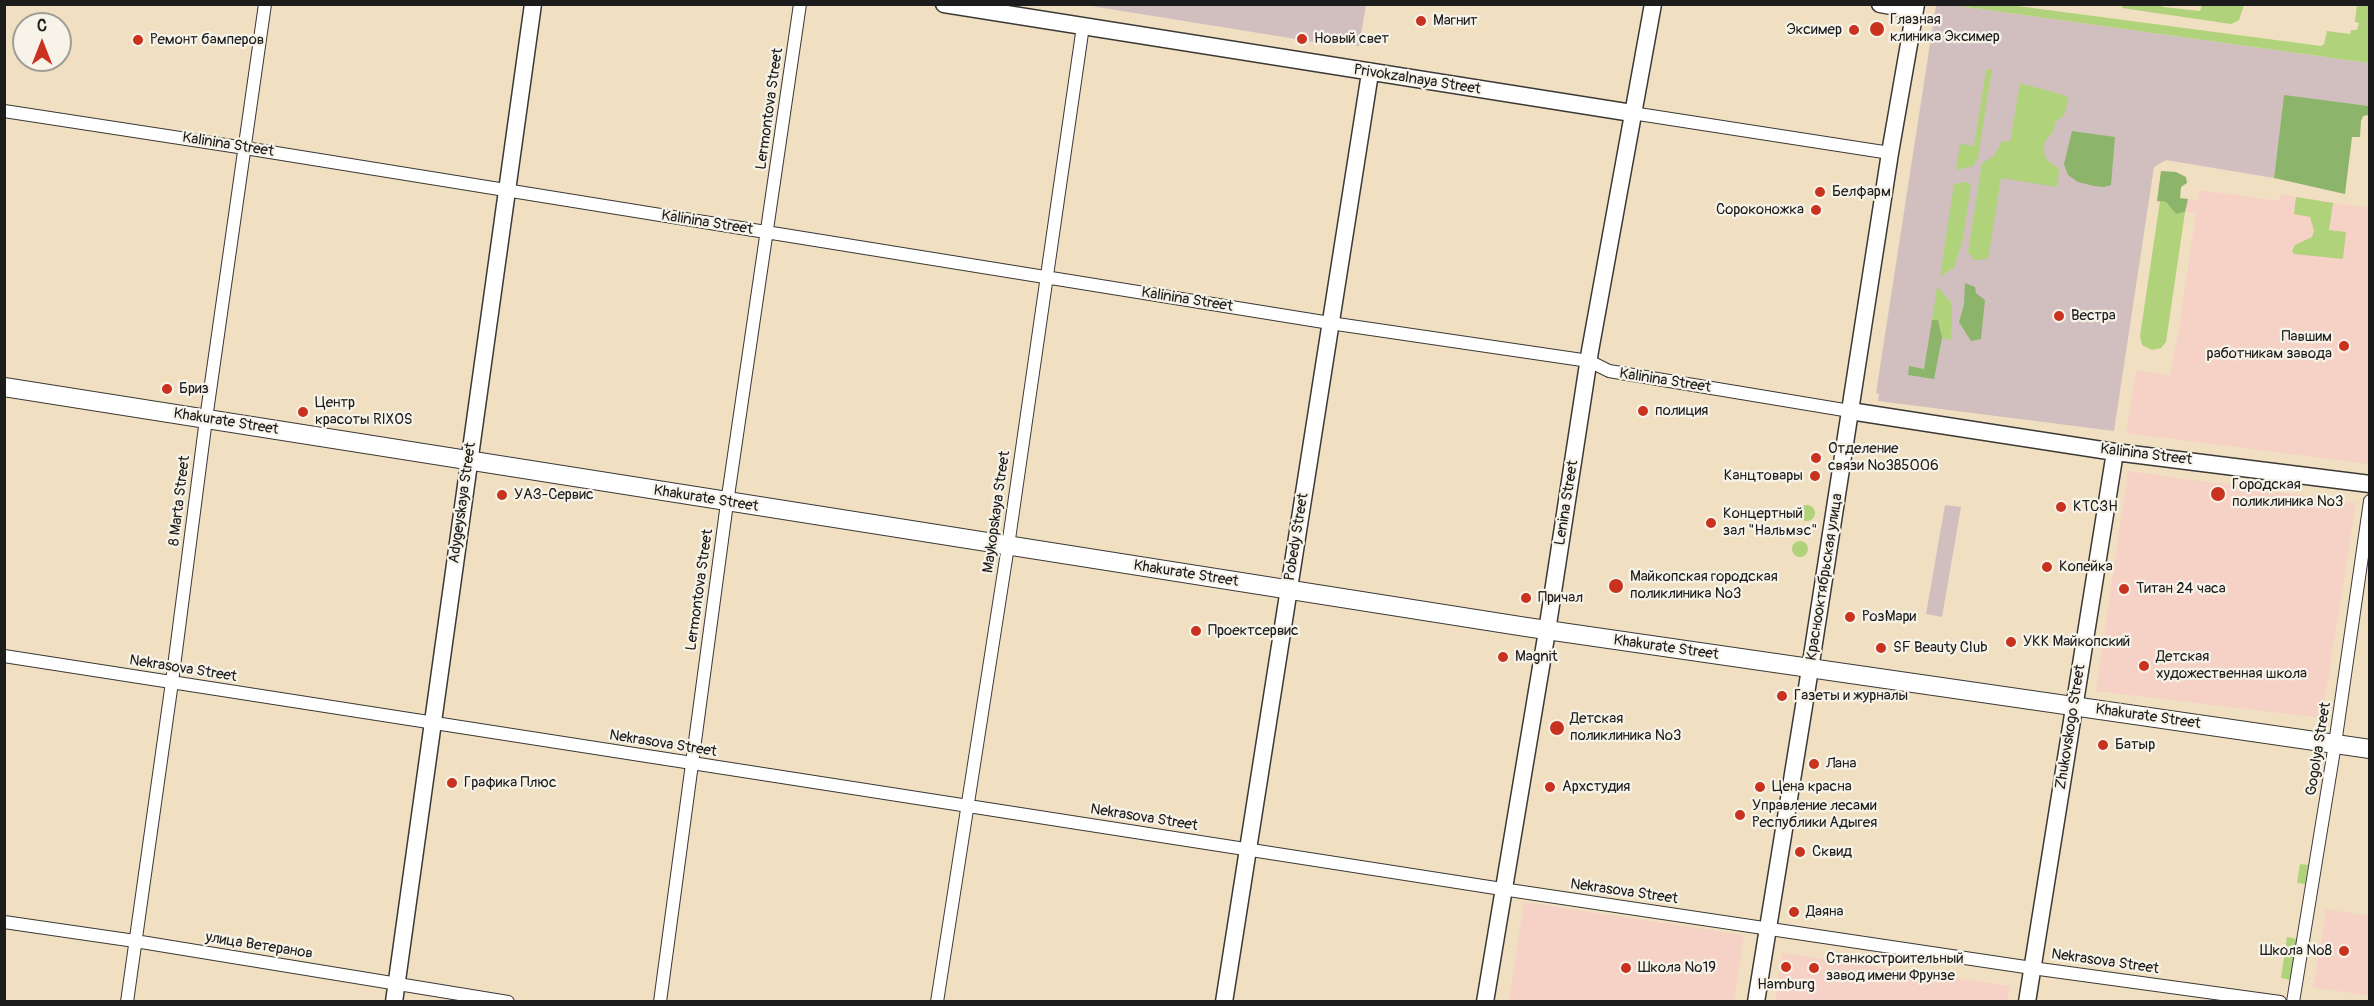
<!DOCTYPE html>
<html>
<head>
<meta charset="utf-8">
<style>
  body { margin:0 }
  #map { position:relative; width:2374px; height:1006px; overflow:hidden; background:#f0e0c1; font-family:Pangolin,sans-serif }
  canvas { display:block }
  .frame { position:absolute; inset:0; border:6px solid #1c1c1c; pointer-events:none }
  .north { position:absolute; left:12px; top:12px; width:60px; height:60px; box-sizing:border-box; background:#f7f3e8; border:2px solid #9f9d96; border-radius:50%; rotate:0deg; font-size:16px; font-weight:700; line-height:24px; text-align:center; color:#1c1c1c }
  .north::after { content:''; display:block; margin:auto; width:21px; height:27px; background:#c8321e; clip-path:polygon(50% 0,100% 100%,50% 72%,0 100%) }
</style>
</head>
<body>
<div id="map">
<canvas width="2374" height="1006"></canvas>
<div class="frame"></div>
<div class="north">С</div>
</div>
<script>
const ctx = document.querySelector('canvas').getContext('2d');
ctx.lineJoin = 'round';
function fillPath(path, color) { ctx.fillStyle = color; ctx.fill(path, 'evenodd'); }
const shape = rows => new Path2D(rows.map(r => 'M' + r).join(''));
function stroke(path, color, width, dash) { ctx.strokeStyle = color; ctx.lineWidth = width; ctx.lineCap = dash ? 'butt' : 'round'; ctx.setLineDash(dash || []); ctx.stroke(path); }
function drawText(font, color, halo, rows, align = 'center') {
  ctx.font = font + ' Pangolin,sans-serif'; ctx.lineWidth = 4.5; ctx.setLineDash([]); ctx.textBaseline = 'middle'; ctx.strokeStyle = halo; ctx.fillStyle = color; for (const [text, x, y, turn = 0] of rows) {
    ctx.save(); ctx.translate(x, y); ctx.rotate((+turn || 0) * Math.PI / 180); ctx.textAlign = isNaN(turn) ? turn : align; if (halo) ctx.strokeText(text, 0, 0); ctx.fillText(text, 0, 0); ctx.restore();
  }
}
const built = shape([
  [2200,190,2279,201,2280,194,2369,208,2369,464,2126,433,2136,370,2170,375,2178,335,2196,213,2185,212,2188,199,2198,201],
  [2128,471,2356,503,2322,718,2096,691],
  [1524,902,1744,935,1734,1001,1509,1001],
  [2326,909,2369,916,2369,996,2313,987],
  [1782,953,2010,986,2007,1001,1775,1001]
]);
const industrial = shape([
  [1085,5,1366,5,1359,46,1334,42,1333,45],
  [1936,5,1952,5,2369,63,2369,106,2284,96,2274,178,2166,160,2154,167,2114,431,1878,401,1879,394,1876,393],
  [1945,505,1961,507,1942,617,1926,614]
]);
const green = shape([
  [2162,4,2163,7,2200,11,2202,5,2244,5,2239,20,2231,24,2122,8,2123,5],
  [1952,5,2010,5,2321,46,2324,44,2327,31,2350,34,2351,30,2357,30,2359,23,2355,22,2357,5,2369,5,2369,63],
  [1992,69,1978,157,1973,166,1956,170,1960,144,1974,146,1986,70],
  [2020,83,2067,96,2068,101,2064,115,2055,122,2054,131,2045,141,2043,150,2047,160,2059,169,2057,187,2001,178,1988,259,1974,260,1968,252,1982,163,1994,156,2002,141,2010,142],
  [1965,182,1971,185,1963,239,1954,268,1940,276,1954,184],
  [2296,197,2333,203,2329,230,2346,232,2343,259,2294,254,2292,251,2295,245,2312,237,2314,231,2310,217,2294,214],
  [2160,201,2166,202,2176,214,2185,212,2166,342,2161,348,2152,350,2142,345,2140,336],
  [1937,287,1951,302,1952,311,1951,340,1942,338,1938,320,1932,320],
  '1799 513a8 8 0 1 1 16 0a8 8 0 1 1-16 0Z',
  '1792 549a8 8 0 1 1 16 0a8 8 0 1 1-16 0Z',
  [2300,864,2308,865,2305,884,2297,883],
  [2287,937,2297,939,2291,980,2281,978]
]);
const forest = shape([
  [2284,95,2369,106,2369,115,2363,116,2361,121,2360,137,2352,137,2345,194,2274,178],
  [2072,131,2115,137,2111,185,2104,187,2094,186,2078,182,2068,175,2064,164],
  [2161,171,2176,172,2186,177,2187,183,2181,187,2180,198,2188,199,2185,212,2176,214,2166,202,2157,201],
  [1965,283,1975,287,1976,293,1985,300,1981,339,1971,341,1959,322,1964,305],
  [1932,320,1938,320,1942,338,1934,379,1908,375,1909,366,1924,369]
]);
const street = shape([
  [4,111,245,148,1330,323,1589,361,1609,371,1850,411],
  [1632,113,1890,153],
  [4,656,1502,889,2032,968,2280,1002],
  [4,922,135,941,508,1002],
  [127,1002,172,682,206,419,265,4],
  [660,1002,727,503,800,4],
  [937,1002,1008,546,1083,26],
  [2293,1002,2335,744,2370,501]
]);
const secondary = shape([
  [944,4,1632,113],
  [1880,4,1914,10],
  [1850,411,2115,452,2370,484],
  [394,1002,533,4],
  [1224,1002,1370,73],
  [1485,1002,1547,631,1590,351,1653,4],
  [1756,1002,1810,669,1890,153,1916,4],
  [2027,1002,2115,452]
]);
const primary = shape([
  [4,387,1526,627,2370,749]
]);
const markers = [
  [1421,21,6,"#c8321e"],
  [1877,29,8,"#c8321e"],
  [1854,30,6,"#c8321e"],
  [1302,39,6,"#c8321e"],
  [138,40,6,"#c8321e"],
  [1820,192,6,"#c8321e"],
  [1816,210,6,"#c8321e"],
  [2059,316,6,"#c8321e"],
  [2344,346,6,"#c8321e"],
  [167,389,6,"#c8321e"],
  [1643,411,6,"#c8321e"],
  [303,412,6,"#c8321e"],
  [1816,458,6,"#c8321e"],
  [1815,476,6,"#c8321e"],
  [2218,494,8,"#c8321e"],
  [502,495,6,"#c8321e"],
  [2061,507,6,"#c8321e"],
  [1711,523,6,"#c8321e"],
  [2047,567,6,"#c8321e"],
  [1616,586,8,"#c8321e"],
  [2124,589,6,"#c8321e"],
  [1526,598,6,"#c8321e"],
  [1850,617,6,"#c8321e"],
  [1196,631,6,"#c8321e"],
  [2011,642,6,"#c8321e"],
  [1881,648,6,"#c8321e"],
  [1503,657,6,"#c8321e"],
  [2144,666,6,"#c8321e"],
  [1782,696,6,"#c8321e"],
  [1557,728,8,"#c8321e"],
  [2103,745,6,"#c8321e"],
  [1814,764,6,"#c8321e"],
  [452,783,6,"#c8321e"],
  [1550,787,6,"#c8321e"],
  [1760,787,6,"#c8321e"],
  [1740,815,6,"#c8321e"],
  [1800,852,6,"#c8321e"],
  [1794,912,6,"#c8321e"],
  [2344,951,6,"#c8321e"],
  [1786,967,6,"#c8321e"],
  [1626,968,6,"#c8321e"],
  [1814,968,6,"#c8321e"]
];
const poiNames = [
  ["Глазная",1890,20],
  ["клиника Эксимер",1890,37],
  ["Магнит",1433,21],
  ["Эксимер",1842,30,"right"],
  ["Новый свет",1314,39],
  ["Ремонт бамперов",150,40],
  ["Белфарм",1832,192],
  ["Сороконожка",1804,210,"right"],
  ["Вестра",2071,316],
  ["Павшим",2332,337,"right"],
  ["работникам завода",2332,354,"right"],
  ["Бриз",179,389],
  ["Центр",315,403],
  ["красоты RIXOS",315,420],
  ["полиция",1655,411],
  ["Отделение",1828,449],
  ["связи №385006",1828,466],
  ["Канцтовары",1803,476,"right"],
  ["Городская",2232,485],
  ["поликлиника №3",2232,502],
  ["УАЗ-Сервис",514,495],
  ["КТСЗН",2073,507],
  ["Концертный",1723,514],
  ["зал \"Нальмэс\"",1723,531],
  ["Копейка",2059,567],
  ["Майкопская городская",1630,577],
  ["поликлиника №3",1630,594],
  ["Титан 24 часа",2136,589],
  ["Причал",1538,598],
  ["РозМари",1862,617],
  ["Проектсервис",1208,631],
  ["УКК Майкопский",2023,642],
  ["SF Beauty Club",1893,648],
  ["Magnit",1515,657],
  ["Детская",2156,657],
  ["художественная школа",2156,674],
  ["Газеты и журналы",1794,696],
  ["Детская",1570,719],
  ["поликлиника №3",1570,736],
  ["Батыр",2115,745],
  ["Лана",1826,764],
  ["Графика Плюс",464,783],
  ["Архстудия",1562,787],
  ["Цена красна",1772,787],
  ["Управление лесами",1752,806],
  ["Республики Адыгея",1752,823],
  ["Сквид",1812,852],
  ["Даяна",1806,912],
  ["Школа №8",2332,951,"right"],
  ["Станкостроительный",1826,959],
  ["завод имени Фрунзе",1826,976],
  ["Школа №19",1638,968],
  ["Hamburg",1786,985,"center"]
];
const streetNames = [
  ["Privokzalnaya Street",1417,80,9],
  ["Lermontova Street",770,109,-82],
  ["Kalinina Street",228,145,9],
  ["Kalinina Street",707,223,9],
  ["Kalinina Street",1187,300,9],
  ["Kalinina Street",1665,381,9],
  ["Khakurate Street",226,422,9],
  ["Kalinina Street",2146,455,7],
  ["Khakurate Street",706,499,9],
  ["8 Marta Street",180,501,-83],
  ["Adygeyskaya Street",463,503,-82],
  ["Lenina Street",1567,503,-81],
  ["Maykopskaya Street",997,512,-82],
  ["Pobedy Street",1297,537,-81],
  ["Khakurate Street",1186,574,9],
  ["Краснооктябрьская улица",1825,577,-81],
  ["Lermontova Street",700,590,-82],
  ["Khakurate Street",1666,648,8],
  ["Nekrasova Street",183,669,9],
  ["Khakurate Street",2148,717,8],
  ["Zhukovskogo Street",2071,727,-81],
  ["Nekrasova Street",663,744,9],
  ["Gogolya Street",2319,749,-81],
  ["Nekrasova Street",1144,818,9],
  ["Nekrasova Street",1624,892,8],
  ["улица Ветеранов",259,946,9],
  ["Nekrasova Street",2105,962,8]
];
fillPath(built, '#f6d1c6');
fillPath(industrial, '#d1bfbf');
fillPath(green, '#b0d27b');
fillPath(forest, '#8cb46b');
stroke(street, '#3c3935', 14);
stroke(secondary, '#3c3935', 19);
stroke(primary, '#3c3935', 20);
stroke(street, '#fff', 12);
stroke(secondary, '#fff', 16);
stroke(primary, '#fff', 18);
for (const [x, y, r, color] of markers) { const dot = new Path2D(); dot.arc(x, y, r, 0, 2 * Math.PI); ctx.fillStyle = color; ctx.fill(dot); stroke(dot, '#f7f3e8', 2); }
drawText('15px', '#1c1c1c', '#f7f3e8', poiNames, 'left');
drawText('15px', '#1c1c1c', '#f7f3e8', streetNames);
</script>
</body>
</html>
